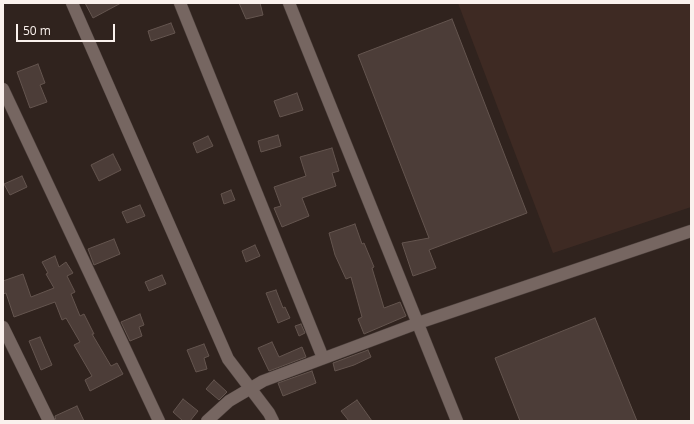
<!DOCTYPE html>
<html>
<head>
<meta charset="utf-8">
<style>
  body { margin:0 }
  #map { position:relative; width:694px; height:424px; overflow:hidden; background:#30231e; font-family:"Open Sans",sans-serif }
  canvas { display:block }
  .frame { position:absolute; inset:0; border:4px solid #faf1ed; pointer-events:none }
  .scale { position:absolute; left:16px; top:24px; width:99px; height:18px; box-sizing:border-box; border:2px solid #faf1ed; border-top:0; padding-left:5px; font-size:12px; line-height:14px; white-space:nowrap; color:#faf1ed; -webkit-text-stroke:3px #30231e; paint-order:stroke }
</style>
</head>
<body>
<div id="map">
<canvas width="694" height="424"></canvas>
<div class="frame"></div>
<div class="scale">50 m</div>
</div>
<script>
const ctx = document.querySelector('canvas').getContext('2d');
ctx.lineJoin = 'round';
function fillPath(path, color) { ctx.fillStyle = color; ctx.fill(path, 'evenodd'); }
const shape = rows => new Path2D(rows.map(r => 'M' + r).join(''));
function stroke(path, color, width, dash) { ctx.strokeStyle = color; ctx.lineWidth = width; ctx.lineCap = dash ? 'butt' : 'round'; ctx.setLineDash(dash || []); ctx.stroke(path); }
const built = shape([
  [458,3,691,3,691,207,553,253]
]);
const building = shape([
  [85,3,121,3,93,18,85,3],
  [239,3,260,3,263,15,246,19,239,3],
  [452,19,527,213,429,250,436,268,413,276,402,243,429,238,358,55,452,19],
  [171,23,175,33,151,41,148,31,171,23],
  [38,64,45,83,40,85,47,102,30,108,17,72,38,64],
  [297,93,303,110,280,117,274,101,297,93],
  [278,135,281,146,261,152,258,141,278,135],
  [208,136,213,146,197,153,193,143,208,136],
  [332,148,339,171,332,173,336,186,302,198,309,216,282,227,274,208,281,206,274,187,306,176,300,157,332,148],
  [113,154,121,170,99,181,91,165,113,154],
  [22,176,27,187,10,195,4,184,22,176],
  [231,190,235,200,224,204,221,194,231,190],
  [140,205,145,216,127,223,122,212,140,205],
  [355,224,362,244,364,243,374,267,372,268,384,308,400,302,406,316,364,334,358,319,362,317,351,277,346,279,335,255,329,233,355,224],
  [114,239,120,254,94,265,88,249,114,239],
  [255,245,260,256,246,262,242,251,255,245],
  [55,256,59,267,66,262,73,273,67,276,75,292,71,294,80,316,84,314,94,334,92,334,111,366,117,363,123,374,90,391,85,380,92,376,74,345,80,342,66,318,62,320,55,302,14,317,6,293,3,294,3,281,23,274,31,297,54,288,46,274,48,273,42,262,55,256],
  [162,275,166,284,149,291,145,282,162,275],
  [276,290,283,308,285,307,290,318,278,323,266,293,276,290],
  [140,314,144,325,139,327,142,336,130,341,121,322,140,314],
  [595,318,637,421,520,421,495,358,595,318],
  [301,324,305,333,299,336,295,326,301,324],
  [40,337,52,365,41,370,29,341,40,337],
  [272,342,279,357,302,347,306,357,269,371,258,348,272,342],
  [204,344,209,356,204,358,207,369,196,372,187,350,204,344],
  [368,350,371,357,354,365,335,371,333,363,368,350],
  [312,371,316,383,283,396,278,383,312,371],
  [214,380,227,392,219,400,206,389,214,380],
  [183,399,198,411,190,421,183,421,173,412,183,399],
  [357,400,372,421,349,421,341,411,357,400],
  [77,406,84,421,56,421,55,416,77,406]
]);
const minor = shape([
  [72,3,228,359,269,413,273,421],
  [180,3,323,358],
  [289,3,457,421],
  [3,89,159,421],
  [3,327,49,421],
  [207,421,229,401,263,381,418,323,691,231]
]);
fillPath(built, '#3e2a23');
fillPath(building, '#4c3d38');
stroke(building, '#64554f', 1);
stroke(minor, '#4a3e3a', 13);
stroke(minor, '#766661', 12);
</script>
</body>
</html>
